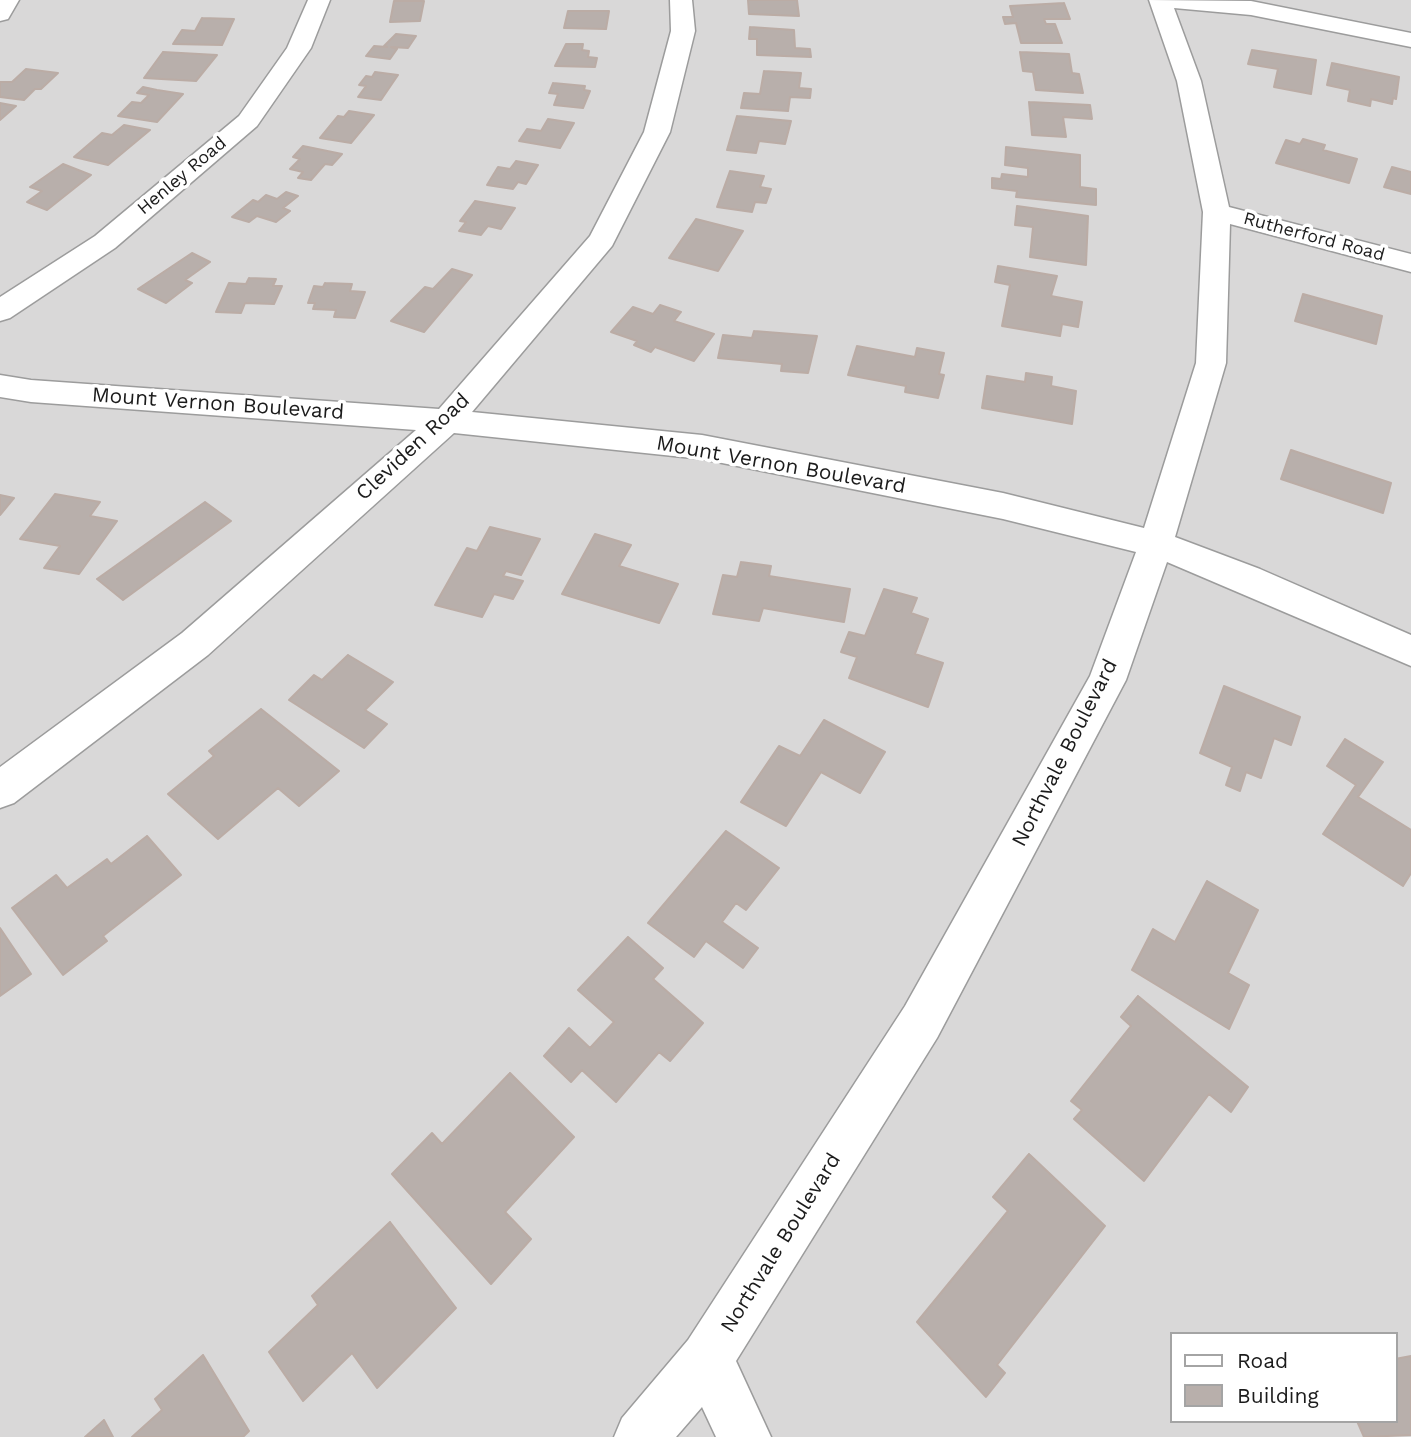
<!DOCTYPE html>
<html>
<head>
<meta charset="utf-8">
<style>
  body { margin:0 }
  #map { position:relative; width:1411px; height:1437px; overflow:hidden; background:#ebe6e1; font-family:"Work Sans",sans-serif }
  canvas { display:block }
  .legend { position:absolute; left:1170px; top:1332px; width:228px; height:91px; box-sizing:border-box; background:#fff; border:2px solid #a4a4a4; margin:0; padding:9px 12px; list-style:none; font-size:21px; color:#1b1b1b }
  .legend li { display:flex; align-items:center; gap:14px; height:35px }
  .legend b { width:35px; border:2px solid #a4a4a4 }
</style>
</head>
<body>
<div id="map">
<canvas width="1411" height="1437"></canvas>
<ul class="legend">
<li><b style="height:9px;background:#fff"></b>Road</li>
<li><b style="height:19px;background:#b8afab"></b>Building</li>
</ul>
</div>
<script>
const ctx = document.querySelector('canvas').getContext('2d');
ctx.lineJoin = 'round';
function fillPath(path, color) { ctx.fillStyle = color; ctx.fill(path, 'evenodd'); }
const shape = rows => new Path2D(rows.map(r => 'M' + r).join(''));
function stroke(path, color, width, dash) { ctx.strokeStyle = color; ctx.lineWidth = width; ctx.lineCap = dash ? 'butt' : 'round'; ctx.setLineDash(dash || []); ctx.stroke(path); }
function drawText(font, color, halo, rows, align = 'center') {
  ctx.font = font + ' "Work Sans",sans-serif'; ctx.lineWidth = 7; ctx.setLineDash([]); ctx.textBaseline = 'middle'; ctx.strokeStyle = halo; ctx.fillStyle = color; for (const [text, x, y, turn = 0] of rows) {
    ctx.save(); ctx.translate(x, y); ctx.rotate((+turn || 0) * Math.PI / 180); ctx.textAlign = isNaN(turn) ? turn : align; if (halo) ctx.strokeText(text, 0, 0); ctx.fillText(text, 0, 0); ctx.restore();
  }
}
const residential = shape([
  [0,0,1411,0,1411,1437,0,1437],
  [1171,1334,1395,1334,1395,1421,1171,1421]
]);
const building = shape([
  [748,0,797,0,799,16,749,14,748,0],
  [394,1,424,1,420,21,390,22,394,1],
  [1064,3,1070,19,1044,19,1046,24,1055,24,1062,43,1021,43,1016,23,1005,24,1003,17,1013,17,1010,6,1064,3],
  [568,11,609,11,606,29,564,28,568,11],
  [202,18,234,19,222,45,173,44,182,30,195,31,202,18],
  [750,27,794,30,795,48,810,49,811,57,757,55,757,39,749,39,750,27],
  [396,34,416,36,408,48,391,47,397,49,390,59,366,56,374,46,387,47,384,46,396,34],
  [566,44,583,44,582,50,589,51,588,57,597,58,595,67,555,66,566,44],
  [1252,50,1316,60,1311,94,1274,87,1278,69,1248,64,1252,50],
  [163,52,217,55,196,81,144,78,163,52],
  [1020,52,1069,54,1072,73,1079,74,1083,93,1036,90,1033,72,1023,71,1020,52],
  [1332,63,1399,77,1396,99,1393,98,1392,104,1371,99,1370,106,1348,101,1350,90,1327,85,1332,63],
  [26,69,58,73,41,89,35,89,24,100,0,97,0,82,12,82,26,69],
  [764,71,801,73,799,88,811,89,810,98,790,97,788,111,741,108,744,93,760,94,764,71],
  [375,72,398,75,381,100,358,97,366,86,359,85,366,76,372,77,375,72],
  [553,83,585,86,584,90,590,91,583,108,554,105,558,94,549,93,553,83],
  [143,87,157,90,183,94,157,122,118,116,132,102,141,103,149,95,137,93,143,87],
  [1029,102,1090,105,1092,119,1063,117,1066,137,1032,135,1029,102],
  [0,103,16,106,0,120,0,103],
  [349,111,374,115,351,143,320,138,338,116,344,117,349,111],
  [737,116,791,121,785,144,759,141,756,153,727,150,737,116],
  [548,119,574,123,560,148,519,141,527,129,541,131,548,119],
  [124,125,150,130,108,165,74,157,102,133,112,135,124,125],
  [1303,139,1325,145,1323,150,1357,159,1349,183,1276,163,1286,140,1300,144,1303,139],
  [303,146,342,154,332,165,325,164,311,180,298,178,303,172,290,169,300,159,293,157,303,146],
  [1006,147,1080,155,1080,187,1096,189,1096,205,1016,197,1017,191,992,188,992,178,1001,179,1002,174,1028,177,1028,168,1005,165,1006,147],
  [516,161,538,165,526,184,518,182,513,189,487,185,498,167,510,169,516,161],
  [63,164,91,175,47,210,27,202,42,191,30,187,63,164],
  [1392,167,1411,172,1411,194,1384,187,1392,167],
  [730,171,764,176,760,187,771,189,766,203,755,202,752,212,717,207,730,171],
  [286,192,298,196,283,208,290,211,276,222,257,216,249,222,232,217,253,200,258,202,266,195,277,199,286,192],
  [475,201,515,208,501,229,488,226,481,235,459,231,466,222,460,221,475,201],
  [1017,206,1088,216,1086,265,1030,257,1033,227,1015,225,1017,206],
  [696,219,743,231,718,271,669,258,696,219],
  [192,253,210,262,185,280,192,283,166,303,138,289,192,253],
  [998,266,1057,276,1051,296,1082,302,1078,327,1062,324,1060,336,1002,326,1010,285,995,282,998,266],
  [452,269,472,275,424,332,391,321,425,287,433,289,452,269],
  [249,278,276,279,273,286,282,286,274,304,245,303,241,313,216,312,229,283,246,284,249,278],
  [325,283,352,284,350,291,365,292,355,318,334,317,336,310,313,309,315,303,308,303,314,286,323,287,325,283],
  [1303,294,1382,316,1376,344,1295,321,1303,294],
  [660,305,681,312,674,321,714,334,694,361,655,347,651,352,634,345,637,341,611,332,633,307,653,314,660,305],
  [754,331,817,336,808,373,781,371,782,364,718,358,723,335,752,338,754,331],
  [857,346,915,357,917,348,944,353,939,374,944,375,938,398,905,392,906,386,848,375,857,346],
  [1026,373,1052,377,1051,386,1076,391,1072,424,982,408,987,376,1025,382,1026,373],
  [1291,450,1391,483,1383,513,1281,479,1291,450],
  [55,494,100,502,90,516,117,521,79,574,44,568,60,546,20,539,55,494],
  [0,495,14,498,0,515,0,495],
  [205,502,231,521,123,600,97,579,205,502],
  [490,527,540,539,521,575,506,571,503,576,523,581,513,599,494,594,482,617,435,605,467,548,477,551,490,527],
  [595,534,631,545,619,566,678,584,659,623,562,594,595,534],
  [741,562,771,566,769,576,850,589,844,622,763,608,759,621,713,614,723,575,737,577,741,562],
  [884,589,917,598,911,613,928,619,915,654,943,663,928,707,849,678,857,657,841,652,849,632,865,636,884,589],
  [348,655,393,682,365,710,387,724,364,748,289,700,314,675,322,680,348,655],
  [1224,686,1300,717,1291,745,1274,738,1261,778,1246,772,1240,791,1226,785,1232,767,1200,753,1224,686],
  [261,709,339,771,299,806,278,788,218,839,168,794,214,756,209,751,261,709],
  [824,720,885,752,860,793,821,772,786,826,741,802,779,746,800,756,824,720],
  [1345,739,1383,762,1358,797,1411,830,1411,873,1403,886,1323,834,1356,785,1327,766,1345,739],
  [726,831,779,868,746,910,736,903,722,922,758,948,743,968,706,941,694,957,648,923,726,831],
  [147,836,181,875,103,936,107,941,63,975,12,908,56,875,67,888,107,859,111,864,147,836],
  [1207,881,1258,910,1228,973,1249,985,1229,1029,1132,970,1153,929,1175,942,1207,881],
  [0,928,31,974,0,996,0,928],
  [628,937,663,968,653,979,703,1023,670,1061,659,1052,616,1102,582,1070,571,1082,544,1056,569,1028,590,1048,614,1022,578,990,628,937],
  [1138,996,1248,1087,1231,1112,1209,1094,1144,1181,1074,1119,1082,1110,1071,1101,1131,1026,1121,1017,1138,996],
  [510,1073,574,1137,505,1212,531,1239,491,1284,392,1174,432,1133,442,1144,510,1073],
  [1029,1154,1105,1226,997,1365,1005,1373,986,1397,917,1322,1008,1211,993,1197,1029,1154],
  [390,1222,456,1308,377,1388,352,1353,303,1401,269,1352,318,1305,312,1296,390,1222],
  [203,1355,249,1431,243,1437,132,1437,162,1410,155,1399,203,1355],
  [1411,1356,1411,1435,1364,1437,1357,1421,1395,1421,1395,1359,1411,1356],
  [104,1420,113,1437,85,1437,104,1420]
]);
const minor = shape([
  [0,0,19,0,8,19,0,21,0,0],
  [308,0,330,0,311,48,257,126,115,248,10,318,0,321,0,297,95,236,239,116,287,48,308,0],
  [670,0,692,0,695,31,670,132,612,246,472,412,702,435,1003,493,1144,528,1196,363,1203,212,1177,81,1149,0,1251,1,1411,33,1411,47,1251,15,1174,8,1201,81,1229,207,1411,254,1411,272,1230,224,1226,363,1175,537,1260,569,1411,635,1411,666,1167,562,1126,680,937,1038,736,1361,771,1437,716,1437,702,1407,676,1437,614,1437,622,1418,688,1340,905,1006,1090,676,1136,552,1003,519,702,459,454,433,208,655,14,803,0,808,0,767,182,633,416,430,31,402,0,397,0,375,31,380,439,409,590,236,644,132,671,31,670,0]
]);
const farStreetnames = [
  ["Henley Road",182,176,-40],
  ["Rutherford Road",1314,237,15]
];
const streetNames = [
  ["Mount Vernon Boulevard",218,404,4],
  ["Cleviden Road",413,447,-43],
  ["Mount Vernon Boulevard",781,465,10],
  ["Northvale Boulevard",1065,753,-63],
  ["Northvale Boulevard",781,1243,-58]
];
fillPath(residential, '#d9d8d8');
fillPath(building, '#b8afab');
stroke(building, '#bbaca5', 2);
stroke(minor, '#9c9c9c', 3);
fillPath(minor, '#fff');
drawText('18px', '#1b1b1b', '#fff', farStreetnames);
drawText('21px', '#1b1b1b', '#fff', streetNames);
</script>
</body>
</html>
